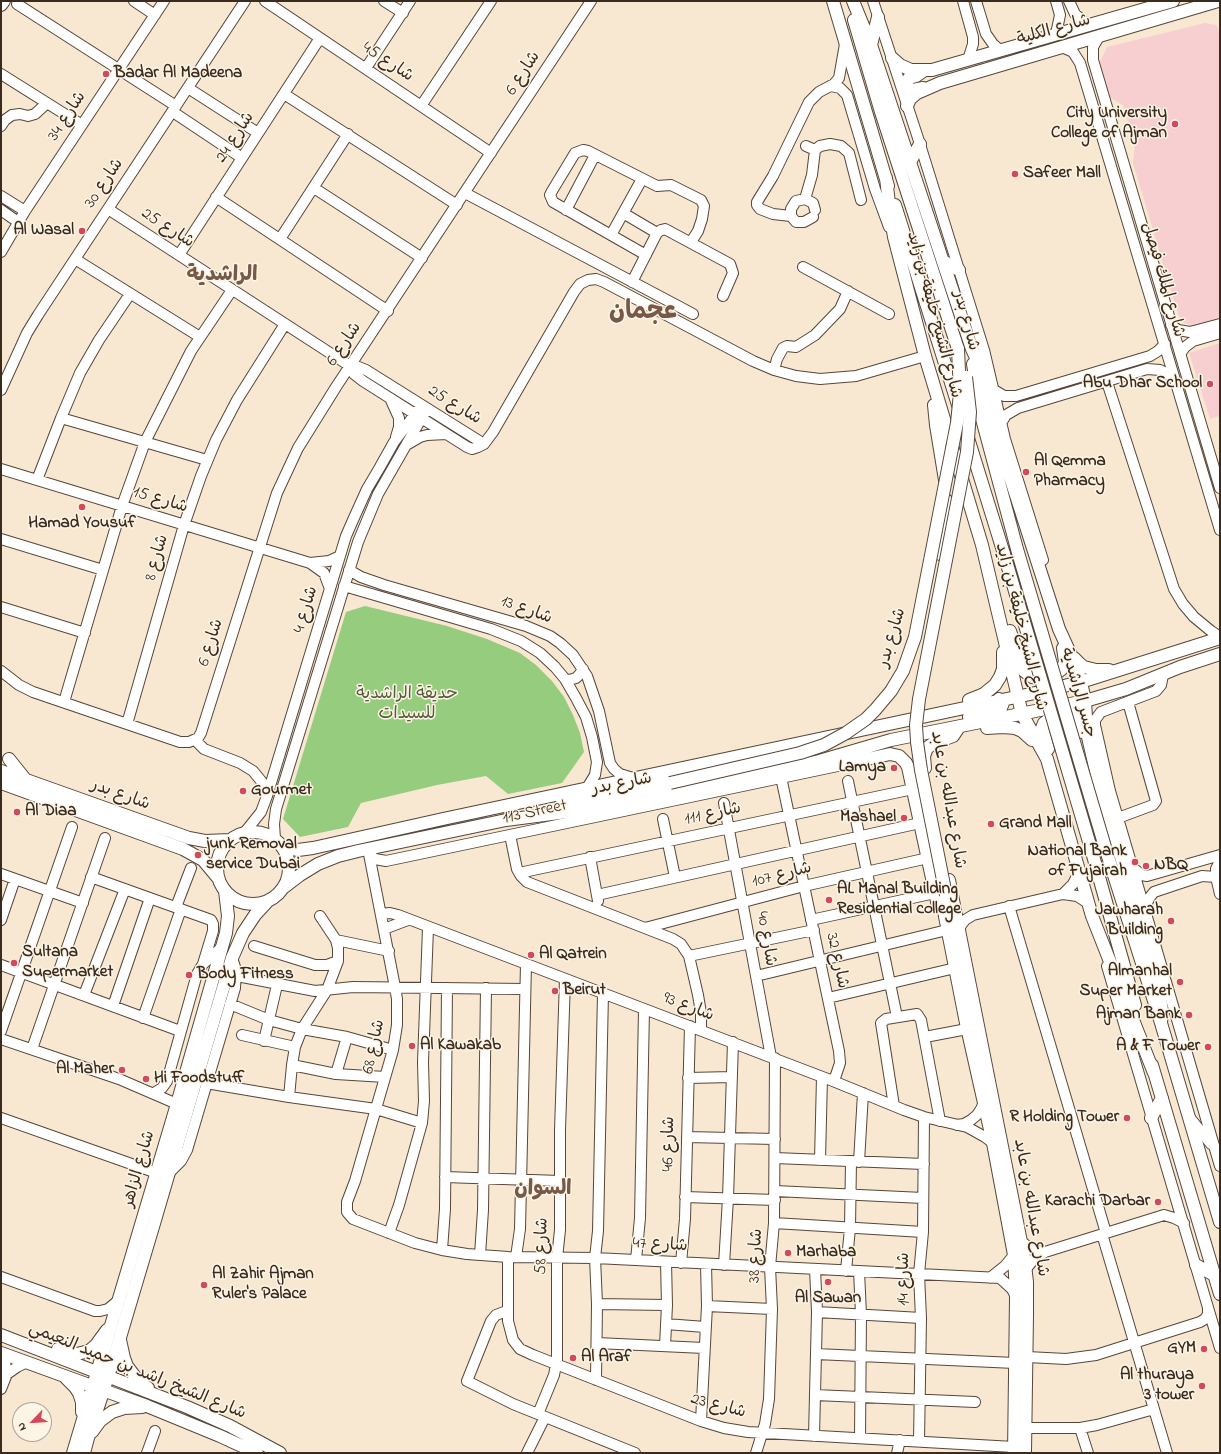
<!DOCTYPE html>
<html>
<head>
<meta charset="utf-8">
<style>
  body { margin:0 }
  #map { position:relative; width:1221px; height:1454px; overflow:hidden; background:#f8e8d2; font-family:"Indie Flower",sans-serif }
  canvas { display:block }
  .frame { position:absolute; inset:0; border:2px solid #3b2a1e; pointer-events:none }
  .north { position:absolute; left:12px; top:1402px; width:40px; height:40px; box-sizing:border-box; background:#fcf5e5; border:1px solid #afa495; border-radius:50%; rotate:245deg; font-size:11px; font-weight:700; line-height:16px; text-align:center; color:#3b2a1e }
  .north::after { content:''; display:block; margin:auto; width:14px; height:18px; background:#d1495b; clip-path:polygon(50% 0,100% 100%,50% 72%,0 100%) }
</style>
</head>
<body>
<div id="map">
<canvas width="1221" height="1454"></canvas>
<div class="frame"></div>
<div class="north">N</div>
</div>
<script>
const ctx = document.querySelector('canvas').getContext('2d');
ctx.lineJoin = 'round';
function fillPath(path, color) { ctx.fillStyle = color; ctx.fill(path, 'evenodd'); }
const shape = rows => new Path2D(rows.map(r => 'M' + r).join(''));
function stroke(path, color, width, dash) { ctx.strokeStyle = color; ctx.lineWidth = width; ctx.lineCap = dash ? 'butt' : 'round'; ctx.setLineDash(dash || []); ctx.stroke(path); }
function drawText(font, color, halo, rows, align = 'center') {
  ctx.font = font + ' "Indie Flower","Playpen Sans Arabic",sans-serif'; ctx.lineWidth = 3; ctx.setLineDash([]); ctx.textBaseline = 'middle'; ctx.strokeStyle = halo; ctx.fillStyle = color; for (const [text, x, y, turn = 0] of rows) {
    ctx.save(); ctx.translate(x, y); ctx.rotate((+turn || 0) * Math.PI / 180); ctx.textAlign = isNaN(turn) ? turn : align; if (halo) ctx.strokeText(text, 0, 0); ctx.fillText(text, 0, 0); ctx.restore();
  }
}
const built = shape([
  [1205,23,1217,25,1220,36,1220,317,1193,326,1184,323,1179,317,1133,163,1135,144,1123,105,1109,97,1099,64,1107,47],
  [1220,343,1220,416,1210,419,1189,353]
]);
const green = shape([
  [365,606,447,626,487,639,520,653,536,665,552,681,564,697,573,715,580,733,584,752,562,783,508,794,486,776,437,785,361,803,348,827,300,837,283,819,346,612]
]);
const minor = shape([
  [134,1,155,15],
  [265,1,491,153],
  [384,1,403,13],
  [873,1,918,138,984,350,1005,439,1043,560],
  [963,1,973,37,973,44,968,60],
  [976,1,986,34,993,44,1000,50],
  [1069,1,1075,14,1088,25],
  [17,4,176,106],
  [1056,34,1060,15,1056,1],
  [1100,35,1093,47,1093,60,1220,488],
  [1062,47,1073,52,1080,63,1220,530],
  [366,68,410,1],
  [1,74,82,125],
  [831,86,840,88,847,95,875,189,889,227],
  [188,88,258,133],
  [284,94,457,205],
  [421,106,491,1],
  [173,112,242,158],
  [1,126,5,120,12,115,20,114,28,116,35,114,47,103],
  [806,146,815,150],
  [314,188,422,258],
  [465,193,693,314],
  [1,196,25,211],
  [216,197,388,311],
  [805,199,812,175,815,150,820,146,830,144,841,146,849,153,861,200],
  [108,209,350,366,354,374,363,381,467,447,472,449,478,447,484,444,493,432,574,292,580,284,588,280,596,279,604,282,753,361,774,370,796,376,820,379,856,376,925,356],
  [1,210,18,222],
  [566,210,595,155],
  [623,213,657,233],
  [791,216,773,214,760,209,757,205,757,202,773,176,809,102,819,92,834,84,839,78,845,44],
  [813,217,804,222,796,222,791,216,791,209,796,201,805,199,813,203,815,210],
  [611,235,642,179],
  [280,239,348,134],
  [1,252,25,211,164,1],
  [179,255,320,38],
  [646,255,553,202,550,195,552,191,575,153,583,150,588,151,657,186,671,185,701,200,704,206,702,219,698,231,691,242],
  [75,259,200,337],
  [803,267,889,314],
  [632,282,657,233,661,230,665,229,730,264,733,273,723,296],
  [1171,325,1178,330,1190,332,1220,324],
  [1180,354,1185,347,1193,341,1220,333],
  [350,366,356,366,366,370,484,444],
  [774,370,777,359,783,348,787,346,796,347,815,335,840,309,848,291],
  [1107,382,1174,589,1183,604,1194,617,1211,631,1220,637],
  [1,390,27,333,38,315,245,1],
  [994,390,1004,396,1016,396,1150,356,1158,351,1165,344],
  [390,398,399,418,399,427,396,437],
  [61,418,207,460],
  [1001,423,1006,415,1018,408,1147,369,1160,370,1174,377],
  [408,444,420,437,427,435,446,434],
  [1,469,310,563,324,573,330,589],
  [37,480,61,418,80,373,99,340,130,294],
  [1,539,103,570],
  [310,563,329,561,340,556],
  [349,570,361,577,384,585,526,626,550,636,560,643,573,655,587,676,599,711,610,763,614,769,620,774,633,778],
  [344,586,491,629,521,641,540,653,555,667,565,679,576,698,586,717,592,737,597,762,595,775,587,788],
  [1,607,85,633],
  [1,671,19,685,33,692,180,742,189,742,198,738,201,733,277,493,298,448,336,387,591,1],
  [1163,675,1161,685,1156,691,1101,712,1095,720,1095,725,1110,791,1220,1166],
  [565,679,569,680,576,678,579,675,583,669],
  [64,702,122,506,145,442,191,351,232,290],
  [127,724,184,525,201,476,216,440,237,400,285,324],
  [195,740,204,749,240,763,253,771,262,782,267,796],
  [781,777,839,1051,840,1063,836,1075,833,1081],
  [848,781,897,1017],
  [724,803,771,1057],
  [1118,818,1153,805,1156,801,1128,702],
  [663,819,675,877],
  [245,832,261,812,267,796,346,536,353,520,367,489,380,467,394,442,421,406],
  [510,835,517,869,521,876,527,882,673,939,681,944,689,956,698,995,701,1013,701,1030],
  [275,839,274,824,276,809,358,542,378,494,425,412],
  [368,849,395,987,397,999,397,1025,393,1050,355,1181,347,1202,347,1212,353,1219,415,1243,442,1250,467,1254,508,1257,595,1258,1000,1278,1012,1289,1016,1297],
  [369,854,375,859,386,861,852,763],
  [590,857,598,901],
  [1220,861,1216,869,1216,877,1220,894],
  [1133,868,1142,875,1147,876,1220,855],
  [519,873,913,789],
  [1,874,83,903],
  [91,877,211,920,213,924,213,931,203,964],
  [1063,894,1073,884,1079,872],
  [597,895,920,823],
  [1009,906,1106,1233],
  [176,907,191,868],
  [1146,910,1147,903,1150,897,1154,892,1202,876,1216,877],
  [382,914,390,913,398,915,833,1081,904,1110,924,1117,967,1127,985,1137,993,1143],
  [1,920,15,879],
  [811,920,935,893],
  [645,928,804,886,928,858],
  [959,928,965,920,973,915,1063,894,1077,896,1088,903],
  [384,929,408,920],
  [336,940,389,951],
  [254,946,315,965,327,965,338,961],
  [689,956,814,930],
  [1,965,180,1031],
  [1107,966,1220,1348],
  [237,976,315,991,353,987,525,989],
  [756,976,943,931],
  [84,995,125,889],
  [828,998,951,969],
  [230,1004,269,1020,302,1029,347,1037,393,1050],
  [113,1006,150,898],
  [143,1018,181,909],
  [1,1031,72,827],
  [242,1035,295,1047],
  [925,1037,967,1029],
  [1,1039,119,1079,177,1104],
  [264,1041,277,985],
  [32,1049,105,838],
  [292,1065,336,1074,385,1077],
  [336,1074,347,1037],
  [688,1078,732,1077],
  [206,1083,289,1097,376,1109,422,1123],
  [154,1093,162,1088,167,1081,197,974,203,964,222,947],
  [289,1097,292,1065,295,1047,302,1029,327,990,338,961,338,948,336,940,320,916],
  [894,1106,881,1023,886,1019,917,1014,921,1020,940,1121],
  [1,1118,157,1173],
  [1190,1118,1211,1144],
  [957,1125,964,1124,971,1120,977,1115,981,1109,984,1102],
  [687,1137,775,1139],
  [775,1158,924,1164],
  [820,1160,822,1077],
  [859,1162,863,1093],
  [169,1173,181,1161,187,1150,235,988,236,970,232,958],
  [445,1177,560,1181],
  [775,1191,923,1198],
  [685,1197,775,1200],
  [774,1223,923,1232],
  [389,1233,399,1205,422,1123,424,1101,423,1062,428,928],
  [1102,1234,1167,1453],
  [1022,1242,1032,1250,1045,1252],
  [442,1250,445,1209,447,988],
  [480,1255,483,1210,486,988],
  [508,1257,508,1321,513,1340,520,1349,533,1355,701,1421,724,1428,748,1432,1014,1447],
  [516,1257,520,1229,526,964],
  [636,1260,640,1218,644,1009],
  [681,1263,685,1219,690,1026],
  [724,1265,728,1198,733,1042],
  [1026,1269,1034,1259,1045,1252,1164,1215,1174,1218,1184,1223],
  [846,1271,850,1228,851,1161],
  [859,1271,861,1314,860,1438],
  [1,1277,95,1311,100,1311,108,1309,119,1300],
  [990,1278,1005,1266,1014,1255],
  [597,1304,667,1305],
  [707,1306,772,1309],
  [817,1312,921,1318],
  [508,1313,504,1312,496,1315,491,1321,467,1381,513,1404,635,1453],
  [666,1324,705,1327],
  [597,1343,704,1348],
  [665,1346,667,1305,666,1262],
  [816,1354,1015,1363],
  [1,1355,5,1362,7,1374,1,1389],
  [1027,1357,1066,1359,1096,1355,1200,1322,1205,1319,1208,1314,1208,1308],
  [7,1374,17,1367,27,1362],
  [596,1380,597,1304,595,1258,598,1231,603,993],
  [815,1395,975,1402],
  [538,1414,554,1375,557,1360,557,1258,560,1230,560,1130,565,979],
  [701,1421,707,1306,706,1264],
  [1026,1428,1080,1428,1097,1425,1154,1409],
  [1080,1428,1088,1453],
  [814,1436,817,1312,815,1269],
  [919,1441,921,1318,919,1274,923,1232,924,1117],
  [147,1453,155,1431],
  [527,1453,545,1417],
  [756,1453,765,1424,769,1399,772,1309,770,1267,774,1223,775,1058],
  [897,1453,900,1440]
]);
const major = shape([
  [833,1,888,186],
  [853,1,871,45,972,349,981,369,1002,452,1059,629,1075,664,1081,682,1085,701,1087,733,1097,776,1156,974,1162,1010,1161,1023],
  [1,5,4,1],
  [854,20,881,112,958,349],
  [871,45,878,17],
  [892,58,900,65,911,70,932,70,1173,1],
  [923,71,916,76,909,78,906,83,909,89,913,90,923,88],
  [907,106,910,99,917,93,940,83,1218,1],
  [910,162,920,144],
  [886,178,890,212,894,237,925,356,982,545,1022,714,1047,759,1092,916,1154,1073],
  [895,205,958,405],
  [943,261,959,270],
  [973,364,982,419,1017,549],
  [934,405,936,425,945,480],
  [968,438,1004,554],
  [940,554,944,521,946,500],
  [1010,631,1024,671,1032,677,1043,678,1058,672,1062,669,1065,662,1063,648],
  [1074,658,1080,664,1084,667,1096,670,1109,670],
  [969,700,984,694,995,685,1000,677,1003,669,1003,652],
  [969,717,1001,708,1003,703,1001,700,999,699],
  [987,728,1003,727,1015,728,1022,731,1032,740],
  [1048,749,1042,728,1044,723,1047,721,1071,714,1078,718,1082,732],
  [832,758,854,762,890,754,899,756,906,763,908,767,938,906],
  [9,759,25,779],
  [925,768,924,756,927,748,934,743,953,736,959,727],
  [1,771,189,838,205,841,230,840],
  [1,783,183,849,203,860,218,878],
  [561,805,670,783],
  '217 868a36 36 0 1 1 72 0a36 36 0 1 1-72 0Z',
  [283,847,298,850,313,848,443,819,1049,690,1087,680,1220,638],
  [1105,847,1161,1023,1220,1222],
  [1092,852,1135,1005],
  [949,880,1024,1257,1027,1282,1027,1315,1025,1453],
  [283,888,300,875,318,864,338,856,358,851,506,820,582,810,647,798,819,761,891,740,1085,701,1126,689,1180,667,1220,654],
  [941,896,966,1023,993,1143,1014,1255,1016,1297,1014,1453],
  [1152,1065,1220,1294],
  [1151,1118,1162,1098],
  [1196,1265,1214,1275],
  [1,1335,187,1407,230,1426,280,1453],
  [120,1340,124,1358,127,1366,136,1378,148,1388],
  [58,1349,77,1354,89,1351,96,1345,107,1330],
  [1,1353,147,1406,220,1436,257,1453],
  [66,1378,75,1387,79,1393,82,1402,82,1412],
  [92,1432,100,1421,112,1412,124,1408,142,1407],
  [73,1453,177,1104,226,933,228,916,225,891],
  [84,1453,88,1438,113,1361,155,1220,232,958,243,933,255,915,267,902]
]);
const majorBridge = shape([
  [1017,549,1105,847],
  [1004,554,1092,852],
  [670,783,800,753,824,745,846,733,866,719,875,710,891,691,903,671,915,637,957,423,960,393,958,349],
  [946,895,921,770,917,742,916,725,919,699,967,452,970,412,966,377]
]);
const markers = [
  [106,74,4,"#d1495b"],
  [1175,124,4,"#d1495b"],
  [1015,174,4,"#d1495b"],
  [82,231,4,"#d1495b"],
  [1210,384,4,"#d1495b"],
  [1026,472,4,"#d1495b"],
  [82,507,4,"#d1495b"],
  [894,768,4,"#d1495b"],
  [243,791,4,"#d1495b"],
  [17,812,4,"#d1495b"],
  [904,818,4,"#d1495b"],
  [991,824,4,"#d1495b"],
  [198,855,4,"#d1495b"],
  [1135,862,4,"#d1495b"],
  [1146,866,4,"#d1495b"],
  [829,900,4,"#d1495b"],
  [1171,921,4,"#d1495b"],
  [531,955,4,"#d1495b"],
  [14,963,4,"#d1495b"],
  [189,975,4,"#d1495b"],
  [1180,982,4,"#d1495b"],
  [555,991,4,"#d1495b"],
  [1189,1015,4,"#d1495b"],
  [412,1046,4,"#d1495b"],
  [1208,1047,4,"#d1495b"],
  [122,1070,4,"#d1495b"],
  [146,1079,4,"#d1495b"],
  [1127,1118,4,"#d1495b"],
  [1158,1202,4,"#d1495b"],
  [788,1253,4,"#d1495b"],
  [828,1282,4,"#d1495b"],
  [204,1285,4,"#d1495b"],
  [1204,1349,4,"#d1495b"],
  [573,1358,4,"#d1495b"],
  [1202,1386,4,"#d1495b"]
];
const streetNames = [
  ["شارع الكلية",1054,31,-16],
  ["شارع 45",387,63,34],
  ["شارع 6",524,74,-57],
  ["شارع 34",68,117,-57],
  ["شارع 24",236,138,-57],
  ["شارع 30",105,184,-56],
  ["شارع 25",167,229,33],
  ["شارع الملك فيصل",1162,280,74],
  ["شارع الشيخ خليفة بن زايد",933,315,75],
  ["شارع بدر",965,321,75],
  ["شارع 6",345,345,-56],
  ["شارع 25",454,406,32],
  ["شارع 15",160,501,17],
  ["شارع 8",158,558,-74],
  ["شارع 4",307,610,-73],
  ["شارع 13",526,611,20],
  ["شارع الشيخ خليفة بن زايد",1020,627,76],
  ["شارع بدر",893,638,-73],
  ["شارع 6",212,643,-72],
  ["جسر الراشدية",1077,693,74],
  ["شارع بدر",622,785,-11],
  ["شارع بدر",120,796,20],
  ["شارع عبدالله بن عابد",947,800,80],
  ["113 Street",535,813,-12],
  ["شارع 111",713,815,-12],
  ["شارع 107",782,876,-14],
  ["شارع 40",765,939,80],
  ["شارع 32",836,961,78],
  ["شارع 93",688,1008,21],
  ["شارع 68",375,1047,-78],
  ["شارع 46",670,1144,-89],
  ["شارع الزاهر",140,1169,-74],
  ["شارع عبدالله بن عابد",1030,1208,80],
  ["شارع 58",543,1246,-88],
  ["شارع 47",660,1246,3],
  ["شارع 38",757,1256,-87],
  ["شارع 14",905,1279,-90],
  ["شارع الشيخ راشد بن حميد النعيمي",137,1372,22],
  ["شارع 23",718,1407,15]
];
const poiNames = [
  ["Badar Al Madeena",114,74],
  ["City University",1167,114,"right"],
  ["College of Ajman",1167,134,"right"],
  ["Safeer Mall",1023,174],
  ["Al Wasal",74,231,"right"],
  ["Abu Dhar School",1202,384,"right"],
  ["Al Qemma",1034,462],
  ["Pharmacy",1034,482],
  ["Hamad Yousuf",82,524,"center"],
  ["Lamya",886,768,"right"],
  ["Gourmet",251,791],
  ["Al Diaa",25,812],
  ["Mashael",896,818,"right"],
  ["Grand Mall",999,824],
  ["junk Removal",206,845],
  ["service Dubai",206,865],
  ["National Bank",1127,852,"right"],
  ["of Fujairah",1127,872,"right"],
  ["NBQ",1154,866],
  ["AL Manal Building",837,890],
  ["Residential college",837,910],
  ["Jawharah",1163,911,"right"],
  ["Building",1163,931,"right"],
  ["Sultana",22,953],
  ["Supermarket",22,973],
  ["Al Qatrein",539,955],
  ["Almanhal",1172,972,"right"],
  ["Super Market",1172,992,"right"],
  ["Body Fitness",197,975],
  ["Beirut",563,991],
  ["Ajman Bank",1181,1015,"right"],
  ["Al Kawakab",420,1046],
  ["A & F Tower",1200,1047,"right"],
  ["Al Maher",114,1070,"right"],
  ["Hi Foodstuff",154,1079],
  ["R Holding Tower",1119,1118,"right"],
  ["Karachi Darbar",1150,1202,"right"],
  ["Marhaba",796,1253],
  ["Al Zahir Ajman",212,1275],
  ["Ruler's Palace",212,1295],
  ["Al Sawan",828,1299,"center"],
  ["GYM",1196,1349,"right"],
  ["Al Araf",581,1358],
  ["Al thuraya",1194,1376,"right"],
  ["3 tower",1194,1396,"right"]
];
const parkNames = [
  ["حديقة الراشدية",407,695],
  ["للسيدات",407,715]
];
const districtNames = [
  ["الراشدية",222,277],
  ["السوان",543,1191]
];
const townNames = [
  ["عجمان",643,314]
];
fillPath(built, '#f7cfd1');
fillPath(green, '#95cc7e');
stroke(minor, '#574639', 12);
stroke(major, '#574639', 14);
stroke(minor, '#fff', 10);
stroke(major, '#fff', 12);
stroke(majorBridge, '#574639', 14, []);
stroke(majorBridge, '#fff', 12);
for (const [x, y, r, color] of markers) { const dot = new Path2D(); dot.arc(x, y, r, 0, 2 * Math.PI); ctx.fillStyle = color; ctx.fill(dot); stroke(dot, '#fcf5e5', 1.5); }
drawText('17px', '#3b2a1e', '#fcf5e5', streetNames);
drawText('bold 17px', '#3b2a1e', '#fcf5e5', poiNames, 'left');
drawText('17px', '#565b3b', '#fcf5e5', parkNames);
drawText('bold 21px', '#785949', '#fcf5e5', districtNames);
drawText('bold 25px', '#785949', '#fcf5e5', townNames);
</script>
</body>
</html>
